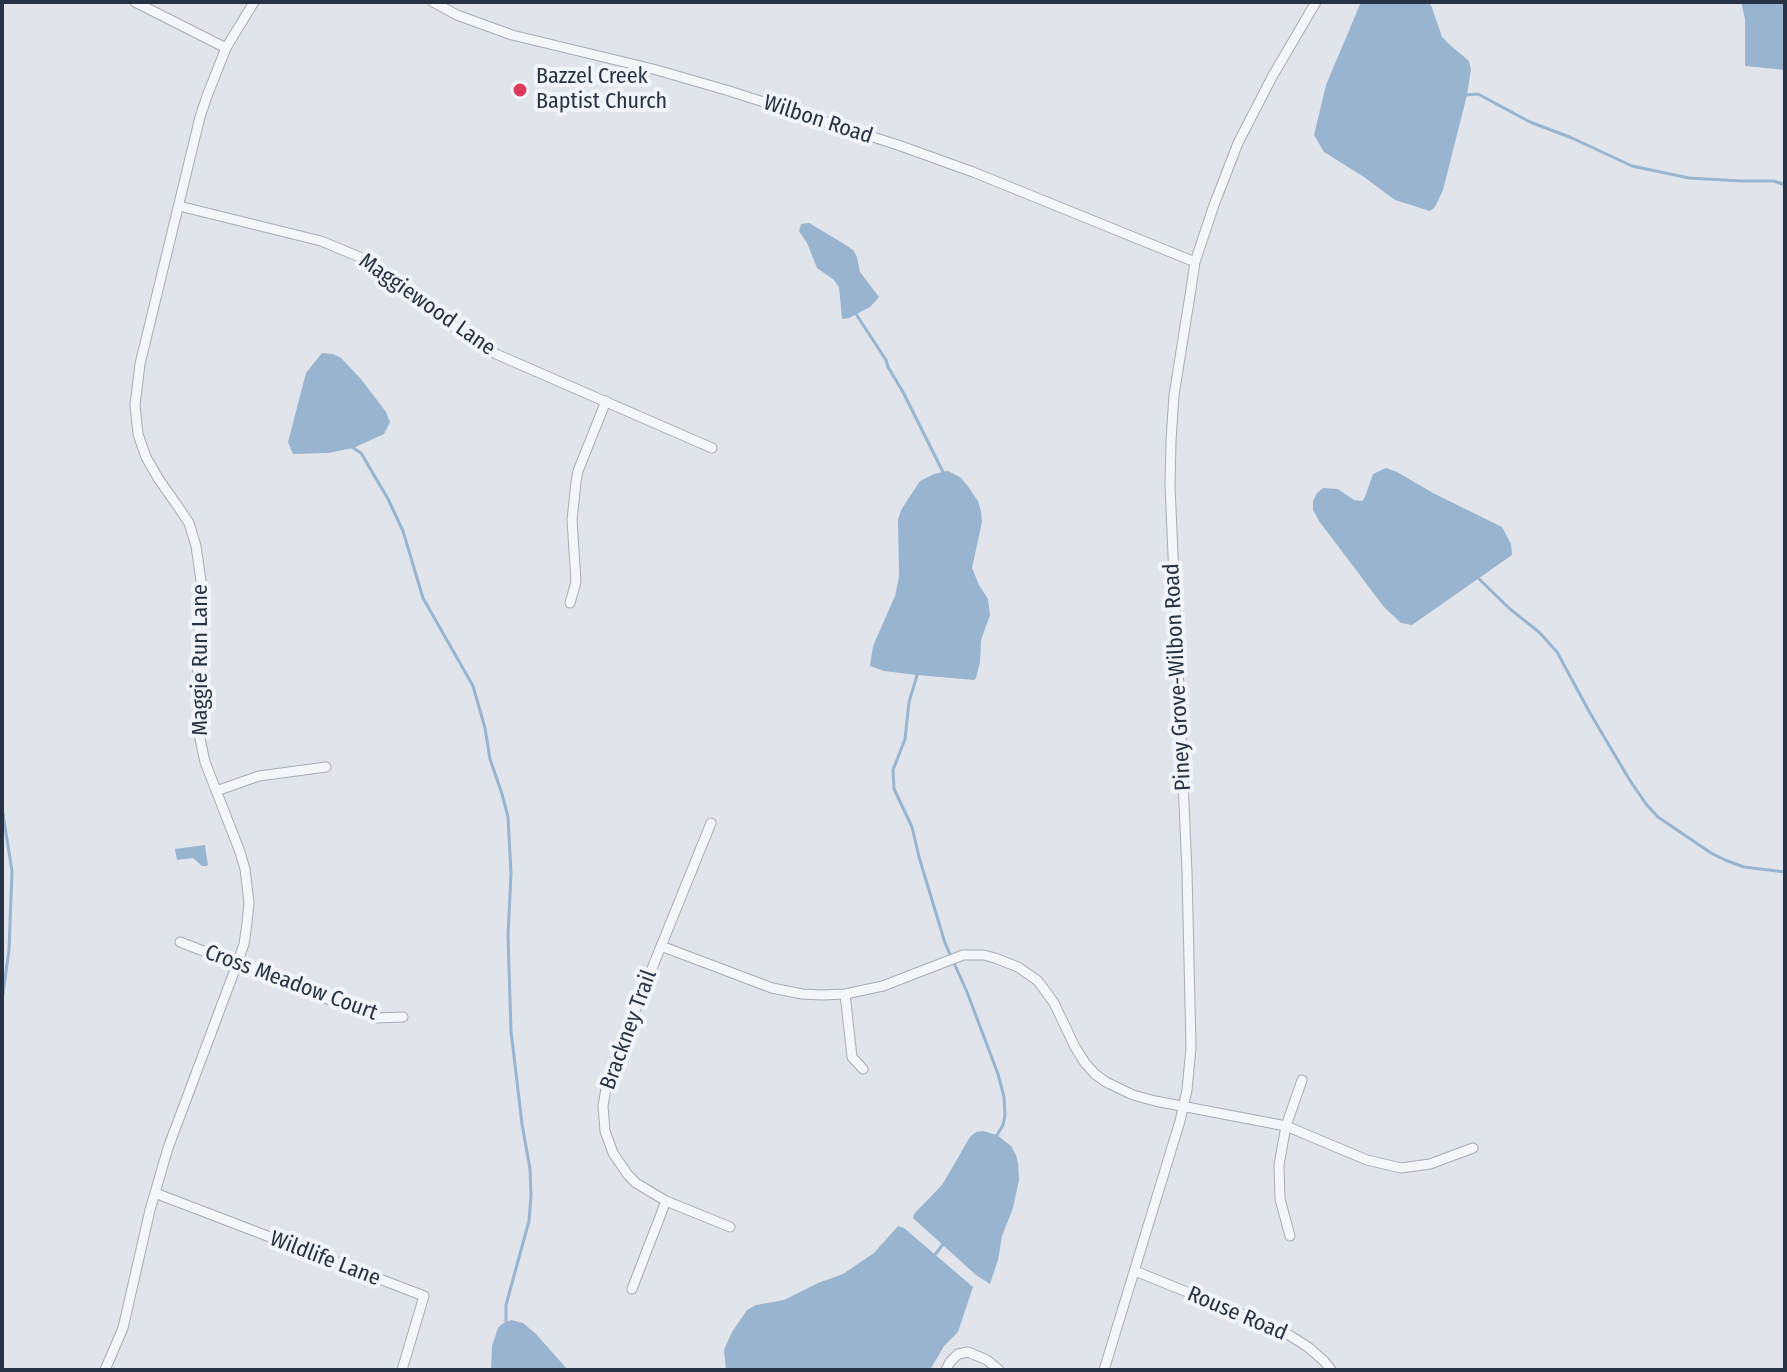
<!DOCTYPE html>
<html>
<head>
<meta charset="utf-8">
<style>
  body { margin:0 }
  #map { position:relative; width:1787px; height:1372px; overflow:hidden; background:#e1e5eb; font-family:"Fira Sans Condensed",sans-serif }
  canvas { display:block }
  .frame { position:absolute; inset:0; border:4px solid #273344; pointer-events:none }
</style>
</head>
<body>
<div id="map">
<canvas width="1787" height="1372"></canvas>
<div class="frame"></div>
</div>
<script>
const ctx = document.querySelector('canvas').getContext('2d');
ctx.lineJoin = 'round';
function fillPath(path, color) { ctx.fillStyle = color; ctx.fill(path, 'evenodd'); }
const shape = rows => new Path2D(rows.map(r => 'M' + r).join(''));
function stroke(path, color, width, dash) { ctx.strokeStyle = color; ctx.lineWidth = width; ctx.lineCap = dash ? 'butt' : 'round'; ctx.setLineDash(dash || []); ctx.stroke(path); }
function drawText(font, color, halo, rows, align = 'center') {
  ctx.font = font + ' "Fira Sans Condensed",sans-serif'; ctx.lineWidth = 8; ctx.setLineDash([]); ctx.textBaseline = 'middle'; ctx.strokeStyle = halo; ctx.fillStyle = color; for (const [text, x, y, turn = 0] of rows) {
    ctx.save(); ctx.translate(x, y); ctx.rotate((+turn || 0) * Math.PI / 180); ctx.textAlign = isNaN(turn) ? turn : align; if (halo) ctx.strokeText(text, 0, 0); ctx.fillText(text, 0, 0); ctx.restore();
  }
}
const water = shape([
  [1361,2,1428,2,1431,5,1442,37,1450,45,1469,61,1471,70,1467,95,1443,190,1435,207,1430,211,1395,200,1364,177,1324,152,1314,135,1326,85],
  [1741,2,1785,2,1785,70,1745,66,1745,19],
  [809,223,841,242,853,250,857,257,860,272,879,297,870,307,849,318,842,319,839,287,834,280,817,268,807,243,799,231,801,224],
  [322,353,333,354,341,358,361,379,386,412,390,422,384,434,353,448,328,453,293,454,288,442,306,373],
  [1386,468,1397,472,1433,493,1502,527,1511,544,1512,555,1412,625,1401,623,1384,607,1319,521,1313,510,1313,501,1317,493,1323,488,1338,489,1354,500,1362,501,1365,497,1373,474],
  [948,471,960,477,967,485,978,501,981,511,982,522,972,568,979,585,988,599,990,615,981,640,980,662,976,678,974,680,917,675,884,671,870,666,873,646,895,596,899,577,898,520,901,510,920,481,934,474],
  [205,845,208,865,206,866,202,866,193,858,177,860,175,849],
  [983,1131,997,1135,1011,1146,1016,1155,1018,1163,1019,1180,1013,1208,1002,1236,998,1260,990,1284,976,1275,913,1218,914,1214,942,1185,970,1137,976,1132],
  [898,1226,904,1228,973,1287,958,1332,944,1346,930,1370,726,1370,724,1350,732,1332,747,1310,756,1305,784,1300,818,1283,843,1274,874,1253],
  [511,1320,523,1323,535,1333,568,1370,491,1370,492,1346,498,1328,502,1324]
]);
const stream = shape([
  [1465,95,1478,94,1530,122,1572,138,1632,166,1689,178,1741,181,1774,181,1785,185],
  [856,314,886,360,888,367,903,392,944,474],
  [352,447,361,453,388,499,403,531,423,598,473,686,485,728,490,759,502,794,508,817,511,873,508,936,511,1031,522,1124,530,1169,531,1195,529,1221,506,1305,506,1322],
  [1476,576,1510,609,1539,632,1557,652,1590,713,1629,779,1646,804,1658,817,1711,853,1725,860,1744,867,1785,872],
  [918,672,909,702,905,739,893,770,894,789,912,827,919,857,945,943,967,992,998,1074,1004,1097,1005,1115,1003,1125,997,1135],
  [2,808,12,871,9,950,2,1000],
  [934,1256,944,1243]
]);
const minor = shape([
  [135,2,226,48],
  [433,2,457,15,512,35,653,69,726,90,898,145,973,172,1195,262],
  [179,206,321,241,362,258,388,274,464,335,496,354,712,448],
  [570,603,576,582,572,520,576,482,578,471,606,401],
  [216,791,259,776,326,767],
  [711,823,608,1077,603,1106,605,1131,613,1153,628,1175,636,1183,666,1201,730,1227],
  [180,942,377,1018,403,1017],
  [661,946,772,988,802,994,822,995,845,994,883,986,963,955,984,955,995,958,1018,967,1038,981,1054,1003,1075,1047,1085,1063,1095,1074,1106,1082,1133,1095,1155,1101,1286,1126,1367,1160,1401,1168,1430,1164,1473,1148],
  [845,994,852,1057,863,1069],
  [155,1193,424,1296,402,1370],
  [1290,1236,1280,1199,1279,1165,1286,1126,1302,1080],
  [1135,1271,1259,1321,1289,1335,1308,1347,1324,1361,1331,1370],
  [632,1289,666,1201],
  [105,1370,123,1328,150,1210,168,1148,237,964,244,944,247,923,249,903,245,869,240,852,205,762,199,734,197,695,201,581,196,546,189,523,181,511,158,478,146,457,138,434,135,405,140,364,200,117,207,96,226,48,254,2],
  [946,1370,950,1362,958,1354,968,1352,987,1360,999,1370],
  [1104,1370,1180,1121,1187,1090,1191,1048,1187,872,1170,486,1171,441,1174,395,1191,289,1195,262,1214,205,1238,143,1272,77,1316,2]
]);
const markers = [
  [520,90,8,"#db3a58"]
];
const poiNames = [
  ["Bazzel Creek",536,77],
  ["Baptist Church",536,102]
];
const streetNames = [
  ["Wilbon Road",818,120,18],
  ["Maggiewood Lane",427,305,35],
  ["Maggie Run Lane",201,660,-90],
  ["Piney Grove-Wilbon Road",1178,677,-93],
  ["Cross Meadow Court",291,983,20],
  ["Brackney Trail",629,1030,-70],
  ["Wildlife Lane",325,1259,21],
  ["Rouse Road",1237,1314,23]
];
fillPath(water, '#98b4ce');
stroke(stream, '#98b4ce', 3);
stroke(minor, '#a5acb6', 11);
stroke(minor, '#f4f6f9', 9);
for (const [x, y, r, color] of markers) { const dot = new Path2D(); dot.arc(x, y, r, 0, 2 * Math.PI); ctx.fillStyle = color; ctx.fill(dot); stroke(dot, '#f1f4f8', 3); }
drawText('22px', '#273344', '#f1f4f8', poiNames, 'left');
drawText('22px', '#273344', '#f1f4f8', streetNames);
</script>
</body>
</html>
